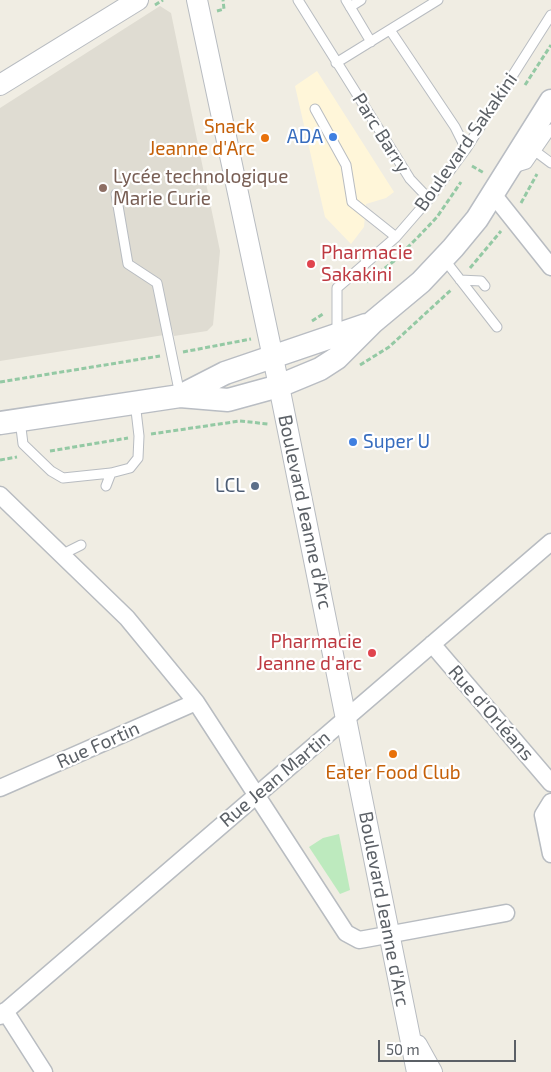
<!DOCTYPE html>
<html>
<head>
<meta charset="utf-8">
<style>
  body { margin:0 }
  #map { position:relative; width:551px; height:1072px; overflow:hidden; background:#f0ede3; font-family:"Exo 2",sans-serif }
  canvas { display:block }
  .scale { position:absolute; left:378px; top:1040px; width:138px; height:22px; box-sizing:border-box; border:2px solid #5b6066; border-top:0; padding-left:6px; font-size:15px; line-height:18px; white-space:nowrap; color:#5b6066; -webkit-text-stroke:4px #fff; paint-order:stroke }
</style>
</head>
<body>
<div id="map">
<canvas width="551" height="1072"></canvas>
<div class="scale">50 m</div>
</div>
<script>
const ctx = document.querySelector('canvas').getContext('2d');
ctx.lineJoin = 'round';
function fillPath(path, color) { ctx.fillStyle = color; ctx.fill(path, 'evenodd'); }
const shape = rows => new Path2D(rows.map(r => 'M' + r).join(''));
function stroke(path, color, width, dash) { ctx.strokeStyle = color; ctx.lineWidth = width; ctx.lineCap = dash ? 'butt' : 'round'; ctx.setLineDash(dash || []); ctx.stroke(path); }
function drawText(font, color, halo, rows, align = 'center') {
  ctx.font = font + ' "Exo 2",sans-serif'; ctx.lineWidth = 4.5; ctx.setLineDash([]); ctx.textBaseline = 'middle'; ctx.strokeStyle = halo; ctx.fillStyle = color; for (const [text, x, y, turn = 0] of rows) {
    ctx.save(); ctx.translate(x, y); ctx.rotate((+turn || 0) * Math.PI / 180); ctx.textAlign = isNaN(turn) ? turn : align; if (halo) ctx.strokeText(text, 0, 0); ctx.fillText(text, 0, 0); ctx.restore();
  }
}
const commercial = shape([
  [317,71,394,192,386,198,366,204,364,227,351,244,325,217,295,86]
]);
const education = shape([
  [160,6,171,13,220,251,213,325,207,331,174,336,172,329,167,329,164,335,0,361,0,108]
]);
const green = shape([
  [339,834,350,890,340,894,309,847,323,838]
]);
const path = shape([
  [155,5,163,0],
  [217,11,224,9,223,0],
  [525,85,551,45],
  [472,166,484,173],
  [521,203,537,174],
  [470,268,501,231],
  [367,282,394,261,419,236,437,217,461,182],
  [312,321,323,314],
  [183,352,251,339],
  [360,365,389,347,451,290],
  [0,382,160,356],
  [151,434,240,421,268,424],
  [50,451,128,438],
  [0,460,17,457]
]);
const service = shape([
  [298,0,410,179,429,199],
  [346,0,371,42],
  [350,7,361,0],
  [390,30,455,127,466,149],
  [336,63,438,0],
  [315,109,346,165,352,202,396,237],
  [531,148,551,163],
  [514,168,527,164,551,129],
  [116,194,128,264,157,283,180,395],
  [444,259,497,327],
  [460,280,481,281,485,286],
  [337,333,337,288,396,237,429,199,466,149,551,15],
  [20,420,23,444,51,471,63,478,111,473,130,468,138,458,139,436,135,402],
  [106,486,111,473],
  [63,554,81,545]
]);
const minor = shape([
  [492,193,551,267],
  [0,495,127,618,196,702,346,933,359,940,365,939,506,913],
  [432,644,551,783],
  [0,788,196,702],
  [551,802,543,815,551,854],
  [5,1011,44,1072],
  [0,1016,551,542]
]);
const tertiary = shape([
  [197,0,279,386,417,1072],
  [0,85,138,0],
  [417,1045,432,1072]
]);
const secondary = shape([
  [180,396,225,373,366,325],
  [0,423,180,396,228,400,279,386,320,369,337,358,373,322,421,282,453,248,477,219,551,101]
]);
const markers = [
  [333,137,5,"#3f7fe0"],
  [265,138,5,"#e8710a"],
  [103,188,5,"#8d6e63"],
  [311,264,5,"#e0444e"],
  [353,442,5,"#3f7fe0"],
  [255,486,5,"#5c6f8a"],
  [372,653,5,"#e0444e"],
  [393,754,5,"#e8710a"]
];
const foodNames = [
  ["Snack",255,127],
  ["Jeanne d'Arc",255,149],
  ["Eater Food Club",393,773,"center"]
];
const streetNames = [
  ["Parc Barry",381,133,58],
  ["Boulevard Sakakini",466,142,-55],
  ["Boulevard Jeanne d'Arc",305,512,78],
  ["Rue d'Orléans",491,713,49],
  ["Rue Fortin",98,745,-24],
  ["Rue Jean Martin",275,779,-40],
  ["Boulevard Jeanne d'Arc",384,909,79]
];
const shopNames = [
  ["ADA",323,137],
  ["Super U",363,442,"left"]
];
const educationNames = [
  ["Lycée technologique",113,177],
  ["Marie Curie",113,199]
];
const healthNames = [
  ["Pharmacie",321,253],
  ["Sakakini",321,275],
  ["Pharmacie",362,642,"right"],
  ["Jeanne d'arc",362,664,"right"]
];
const serviceNames = [
  ["LCL",245,486]
];
fillPath(commercial, '#fff6d9');
fillPath(education, '#dfdcd2');
fillPath(green, '#bdeabe');
stroke(service, '#b8bcc1', 11);
stroke(minor, '#b8bcc1', 19);
stroke(tertiary, '#b8bcc1', 22);
stroke(secondary, '#b9bdc3', 25);
stroke(path, '#94c9a4', 3, [5, 2.5]);
stroke(service, '#fff', 9);
stroke(minor, '#fff', 16);
stroke(tertiary, '#fff', 20);
stroke(secondary, '#fff', 22);
for (const [x, y, r, color] of markers) { const dot = new Path2D(); dot.arc(x, y, r, 0, 2 * Math.PI); ctx.fillStyle = color; ctx.fill(dot); stroke(dot, '#fff', 2); }
drawText('19px', '#c56008', '#fff', foodNames, 'right');
drawText('19px', '#5b6066', '#fff', streetNames);
drawText('19px', '#366cbe', '#fff', shopNames, 'right');
drawText('19px', '#785e54', '#fff', educationNames, 'left');
drawText('19px', '#be3a42', '#fff', healthNames, 'left');
drawText('19px', '#4e5e75', '#fff', serviceNames, 'right');
</script>
</body>
</html>
